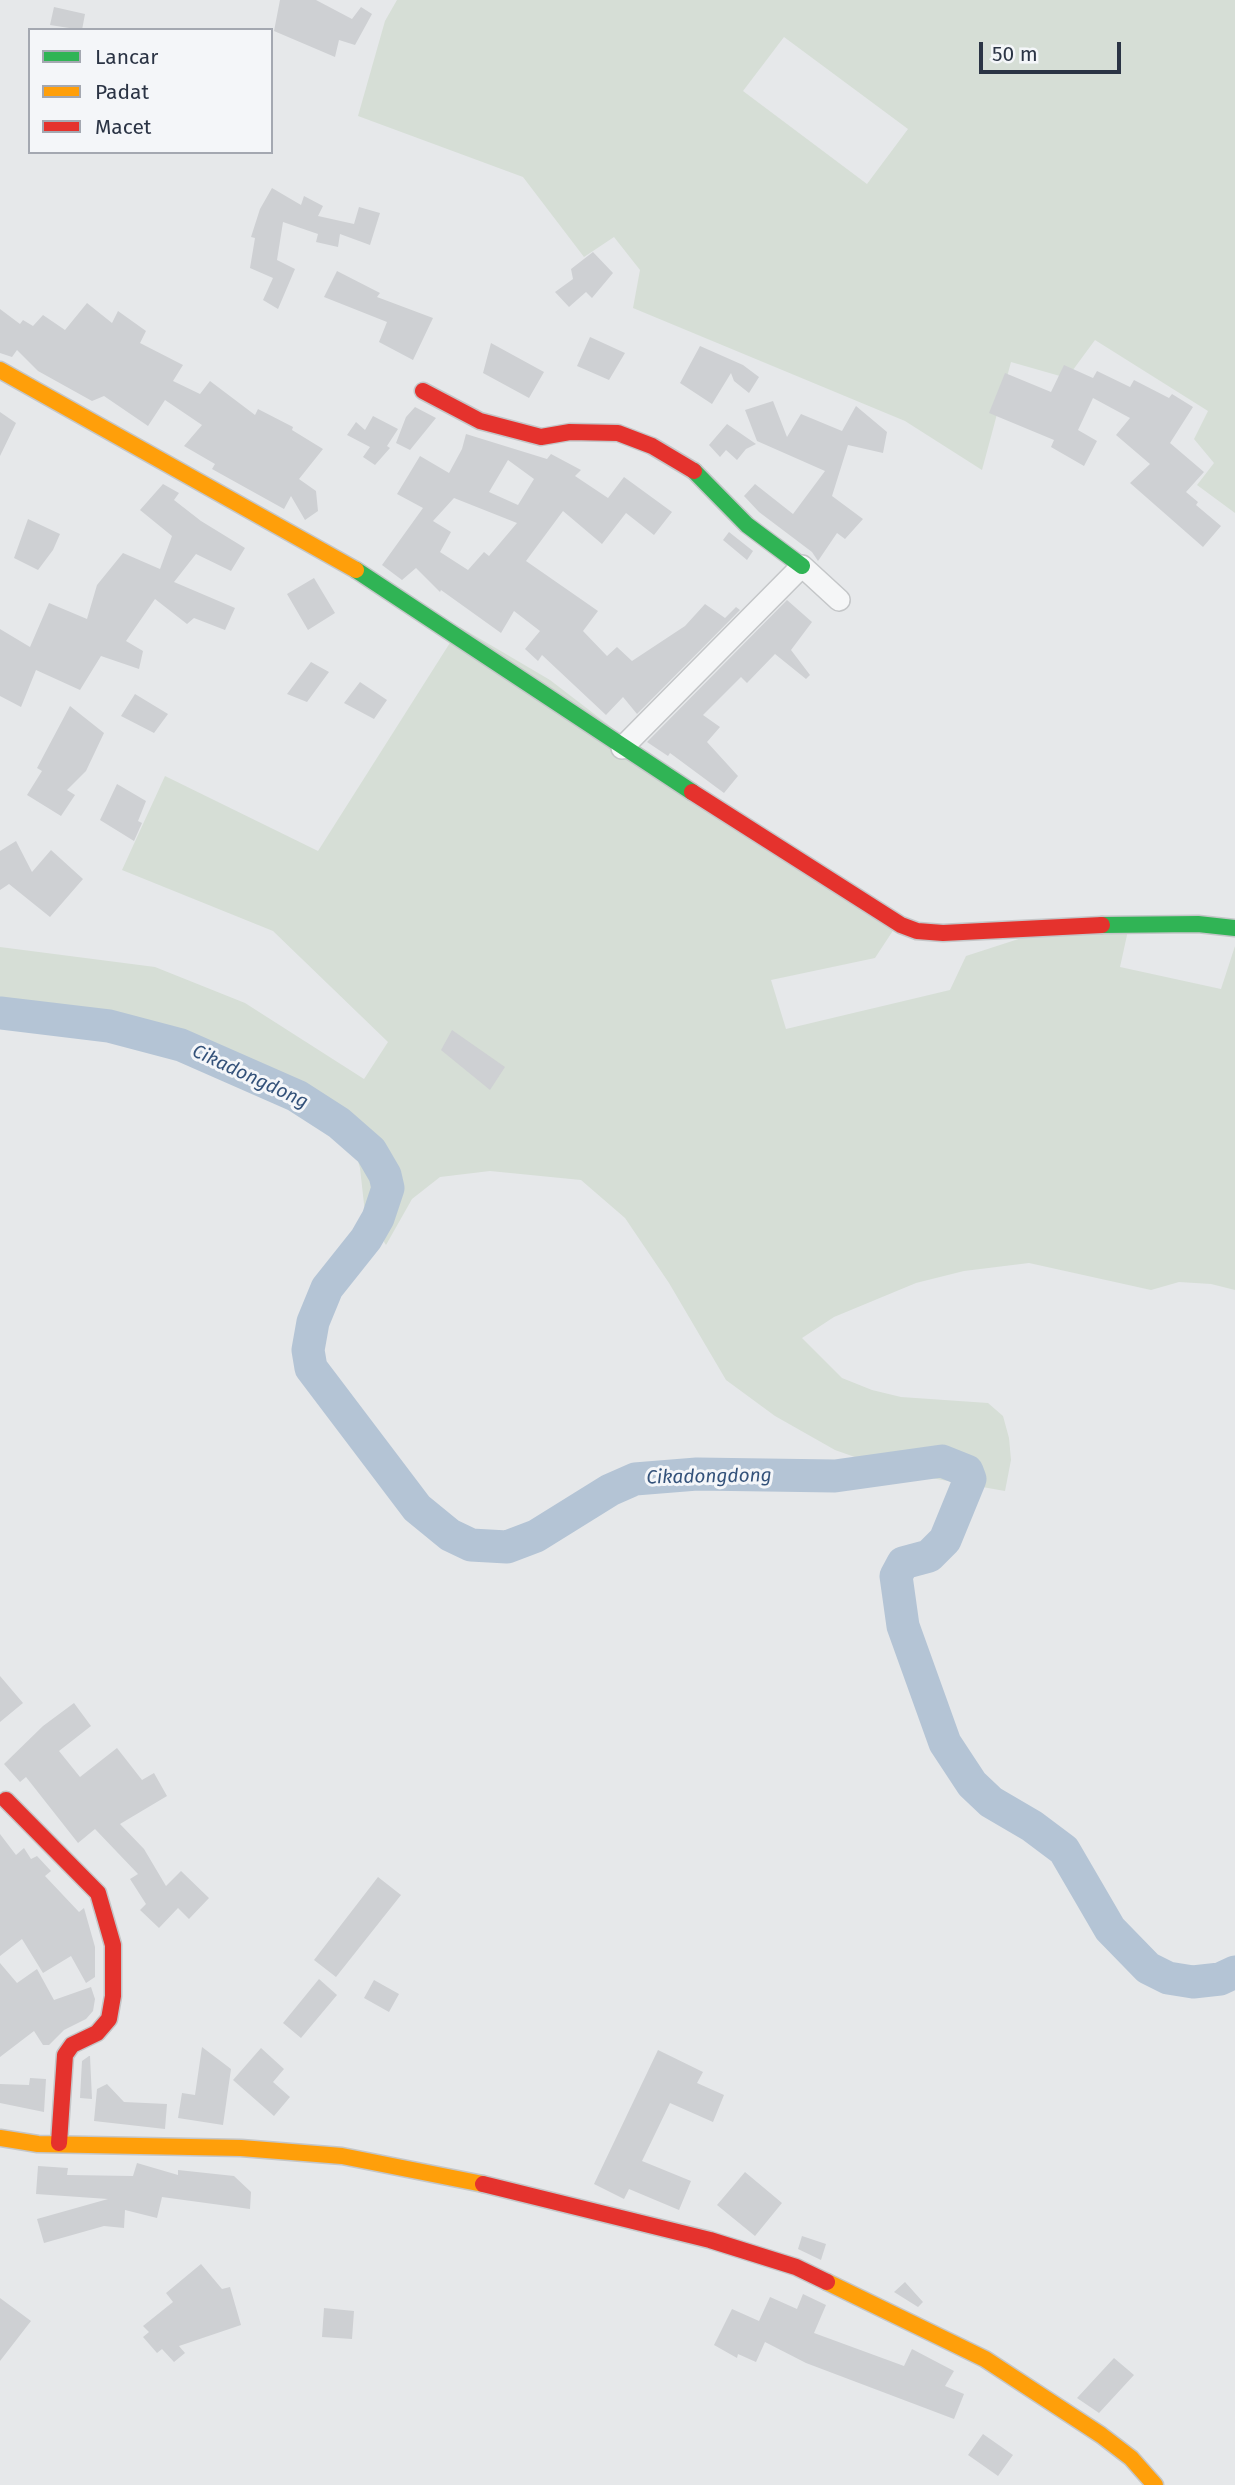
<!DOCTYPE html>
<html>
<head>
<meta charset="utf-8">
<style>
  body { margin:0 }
  #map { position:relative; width:1235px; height:2485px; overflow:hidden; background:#e6e8ea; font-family:"Fira Sans",sans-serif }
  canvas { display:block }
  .legend { position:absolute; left:28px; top:28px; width:245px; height:126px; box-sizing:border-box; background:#f4f6f9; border:2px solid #a4a8b1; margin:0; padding:9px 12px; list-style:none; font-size:21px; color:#2b3445 }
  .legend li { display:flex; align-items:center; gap:14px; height:35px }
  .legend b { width:35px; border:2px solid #a4a8b1 }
  .scale { position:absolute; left:979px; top:42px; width:142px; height:32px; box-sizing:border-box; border:4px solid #2b3445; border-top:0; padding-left:9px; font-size:21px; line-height:24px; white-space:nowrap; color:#2b3445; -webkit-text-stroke:5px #f4f6f9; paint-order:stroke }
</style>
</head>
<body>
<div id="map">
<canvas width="1235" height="2485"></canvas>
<ul class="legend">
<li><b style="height:9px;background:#30b455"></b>Lancar</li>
<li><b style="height:9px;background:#ff9f0a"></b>Padat</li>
<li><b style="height:9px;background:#e5322d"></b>Macet</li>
</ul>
<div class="scale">50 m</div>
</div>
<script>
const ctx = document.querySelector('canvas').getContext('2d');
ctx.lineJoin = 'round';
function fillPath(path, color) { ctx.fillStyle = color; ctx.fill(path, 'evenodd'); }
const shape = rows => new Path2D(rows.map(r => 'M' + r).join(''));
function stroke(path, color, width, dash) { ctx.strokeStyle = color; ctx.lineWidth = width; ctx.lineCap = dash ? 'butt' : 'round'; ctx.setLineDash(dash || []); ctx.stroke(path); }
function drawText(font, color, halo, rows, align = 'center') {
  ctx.font = font + ' "Fira Sans",sans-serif'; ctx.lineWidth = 6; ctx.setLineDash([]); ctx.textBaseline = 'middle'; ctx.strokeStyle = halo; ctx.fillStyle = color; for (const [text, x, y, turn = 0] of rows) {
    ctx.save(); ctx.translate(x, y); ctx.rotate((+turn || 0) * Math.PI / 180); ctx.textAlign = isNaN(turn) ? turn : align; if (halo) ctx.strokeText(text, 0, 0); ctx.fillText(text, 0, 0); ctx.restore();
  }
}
const green = shape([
  [397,0,1235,0,1235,513,1197,485,1214,463,1194,439,1208,411,1095,340,1067,378,1011,362,982,470,905,421,633,308,640,270,614,237,584,257,523,177,358,116,385,21],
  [784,37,908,129,867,184,743,91],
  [460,627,550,680,649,756,896,926,875,958,771,980,786,1029,950,990,966,956,1034,934,1129,926,1120,967,1221,989,1235,946,1235,1290,1211,1284,1179,1282,1151,1290,1029,1263,964,1271,916,1283,834,1317,802,1338,842,1378,872,1390,901,1397,988,1403,1003,1416,1009,1438,1011,1460,1005,1491,897,1472,835,1450,775,1416,726,1380,669,1283,625,1218,581,1180,490,1171,440,1177,412,1199,386,1245,365,1213,360,1168,352,1140,305,1110,209,1071,78,1027,0,1010,0,947,155,967,245,1003,364,1079,388,1042,273,931,122,870,165,776,318,851]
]);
const river = shape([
  [0,1013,109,1026,181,1045,297,1096,339,1123,371,1151,385,1175,388,1188,378,1218,366,1239,327,1288,313,1322,308,1350,311,1368,417,1508,450,1535,471,1545,507,1547,536,1536,610,1490,635,1479,697,1474,835,1476,942,1461,967,1471,970,1479,945,1540,929,1556,903,1563,896,1576,903,1626,945,1743,972,1784,991,1802,1032,1826,1064,1850,1110,1929,1148,1968,1168,1978,1193,1982,1220,1979,1235,1972]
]);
const building = shape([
  [280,0,316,0,352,19,361,7,372,14,355,45,339,40,335,57,274,31],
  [54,7,85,14,82,30,50,25],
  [272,188,301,205,304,196,323,206,318,216,354,224,359,207,380,213,370,245,340,234,338,247,316,242,318,234,283,222,277,260,295,269,278,309,263,300,273,278,250,268,255,238,251,237,260,209],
  [593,252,613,273,592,298,586,292,569,307,555,292,573,279,571,269],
  [337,271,380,293,377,297,433,318,413,360,379,342,387,322,324,297],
  [87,303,112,323,118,311,146,331,140,343,183,365,173,381,200,394,210,381,255,415,258,409,293,427,292,430,323,449,299,479,316,491,318,511,305,520,291,496,284,509,212,469,215,464,184,446,202,425,165,400,148,426,104,396,92,401,38,371,17,350,12,357,0,353,0,309,20,324,23,320,33,326,43,315,65,330],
  [590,337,625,353,609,380,577,366],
  [491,343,544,372,529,398,483,373],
  [700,346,743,365,759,377,749,393,734,381,731,373,712,404,680,383],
  [1064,365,1093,378,1097,371,1130,387,1134,380,1169,398,1172,394,1193,407,1170,443,1204,472,1186,492,1198,502,1196,505,1221,526,1203,547,1130,483,1150,464,1116,435,1130,418,1093,398,1078,430,1097,441,1084,466,1051,447,1054,440,989,413,1005,373,1051,392],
  [773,401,787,437,801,414,842,431,856,406,887,432,883,453,848,445,832,496,863,519,845,539,837,533,818,561,812,552,759,512,744,496,755,484,793,514,825,471,757,441,745,410],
  [415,407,436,418,410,450,396,443,406,417],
  [0,412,16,423,0,456],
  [373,416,398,429,387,446,390,448,375,465,363,457,370,447,347,435,356,422,365,430],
  [727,424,756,444,746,449,737,460,726,450,720,457,709,445],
  [466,434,547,459,551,454,581,470,575,476,608,498,624,477,672,512,654,535,626,513,602,544,563,511,526,561,598,611,583,631,607,656,617,647,632,661,685,626,705,604,725,618,736,607,740,610,637,714,623,697,606,715,542,655,538,661,525,649,540,631,514,611,501,633,441,590,440,592,416,568,402,580,382,565,423,508,397,494,420,456,449,473,462,449],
  [508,460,534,479,518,505,489,492],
  [454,498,517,523,489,556,484,552,468,570,440,552,451,532,433,521],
  [163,484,179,493,174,500,201,521,245,548,231,571,196,554,174,582,235,608,225,630,194,618,187,624,155,599,126,641,143,651,139,669,101,656,80,690,36,670,21,707,0,696,0,629,30,647,49,603,87,619,97,585,123,553,160,569,172,536,140,510],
  [28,519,60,534,53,550,38,570,14,558],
  [729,532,753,551,747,560,723,540],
  [314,578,335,613,308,630,287,594],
  [787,600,812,622,791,650,810,675,806,679,775,654,747,683,741,677,703,715,720,727,707,742,738,776,724,793,670,753,668,756,647,742],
  [311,662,329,672,307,702,287,694],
  [360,682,387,700,374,719,344,703],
  [135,694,168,714,154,733,121,716],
  [70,706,104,733,86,771,67,790,75,795,61,816,27,795,42,771,37,768],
  [117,784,146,801,138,821,142,823,134,841,100,820],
  [16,841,32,872,51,850,83,879,50,917,9,884,0,890,0,851],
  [452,1030,505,1067,490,1090,441,1050],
  [0,1676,23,1703,0,1722],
  [74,1703,91,1726,59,1751,80,1777,117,1748,142,1780,154,1773,167,1796,120,1824,144,1849,166,1886,181,1871,209,1898,189,1919,178,1908,159,1928,140,1910,146,1904,130,1879,138,1874,95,1829,78,1843,26,1777,20,1782,4,1764,43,1726],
  [0,1834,16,1855,24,1848,31,1859,37,1856,51,1871,45,1876,79,1912,84,1908,95,1947,95,1977,86,1983,71,1956,43,1973,22,1939,0,1956],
  [378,1877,401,1895,336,1977,314,1960],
  [0,1963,17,1983,37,1969,54,2000,91,1987,95,1999,93,2011,86,2019,64,2030,49,2045,43,2045,34,2031,0,2057],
  [319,1979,337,1995,301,2038,283,2023],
  [374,1980,399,1994,389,2012,364,1998],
  [202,2047,231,2069,223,2125,178,2118,182,2093,195,2095],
  [261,2048,284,2069,273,2082,290,2097,274,2116,233,2080],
  [658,2050,703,2072,697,2083,724,2095,713,2122,670,2103,642,2161,691,2181,679,2210,629,2189,624,2199,594,2184],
  [89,2056,90,2056,92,2099,80,2098,82,2061],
  [30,2078,46,2079,44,2112,0,2103,0,2084,29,2085],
  [107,2084,124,2102,167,2104,165,2129,94,2121,97,2089],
  [137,2163,178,2175,178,2170,234,2176,251,2192,250,2209,162,2197,157,2218,125,2210,124,2228,104,2226,44,2243,37,2219,108,2199,36,2194,38,2166,68,2168,67,2175,133,2176],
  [745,2172,782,2203,755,2236,717,2205],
  [802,2236,826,2244,821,2260,798,2249],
  [201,2264,222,2289,230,2287,241,2325,179,2346,185,2353,174,2362,162,2349,157,2353,143,2337,149,2332,143,2326,173,2302,166,2293],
  [905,2282,923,2302,918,2307,894,2292],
  [803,2294,826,2305,814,2333,904,2366,912,2349,954,2371,945,2386,964,2394,954,2419,806,2363,765,2342,756,2362,738,2354,737,2358,714,2345,732,2309,759,2321,770,2297,797,2309],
  [0,2298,31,2321,0,2361],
  [324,2308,354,2311,352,2339,322,2337],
  [1114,2358,1134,2375,1099,2413,1077,2398],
  [983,2434,1013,2455,998,2476,968,2455]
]);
const street = shape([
  [622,748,802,566,839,600]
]);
const fast = shape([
  [694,471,747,525,802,566],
  [356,570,692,792],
  [1102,925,1198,924,1235,928]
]);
const slow = shape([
  [0,370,356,570],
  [0,2138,38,2144,241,2148,342,2156,483,2184],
  [827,2282,985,2359,1101,2435,1131,2458,1155,2485]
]);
const jam = shape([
  [423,391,480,421,541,437,570,432,618,433,652,446,694,471],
  [692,792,901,925,917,931,943,933,1102,925],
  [6,1800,98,1893,113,1945,113,1996,109,2019,97,2033,72,2045,65,2055,59,2143],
  [483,2184,710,2240,796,2267,827,2282]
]);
const waterNames = [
  ["Cikadongdong",250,1077,25],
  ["Cikadongdong",709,1477,-1]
];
fillPath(green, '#d6ded6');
stroke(river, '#b4c4d5', 33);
fillPath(building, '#ced0d3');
stroke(street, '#c4c6c8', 24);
stroke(fast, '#c4c6c8', 19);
stroke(slow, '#c4c6c8', 19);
stroke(jam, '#c4c6c8', 19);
stroke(street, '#f5f6f7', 21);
stroke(fast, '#30b455', 16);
stroke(slow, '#ff9f0a', 16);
stroke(jam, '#e5322d', 16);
drawText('italic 19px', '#34527a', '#f4f6f9', waterNames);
</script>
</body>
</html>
